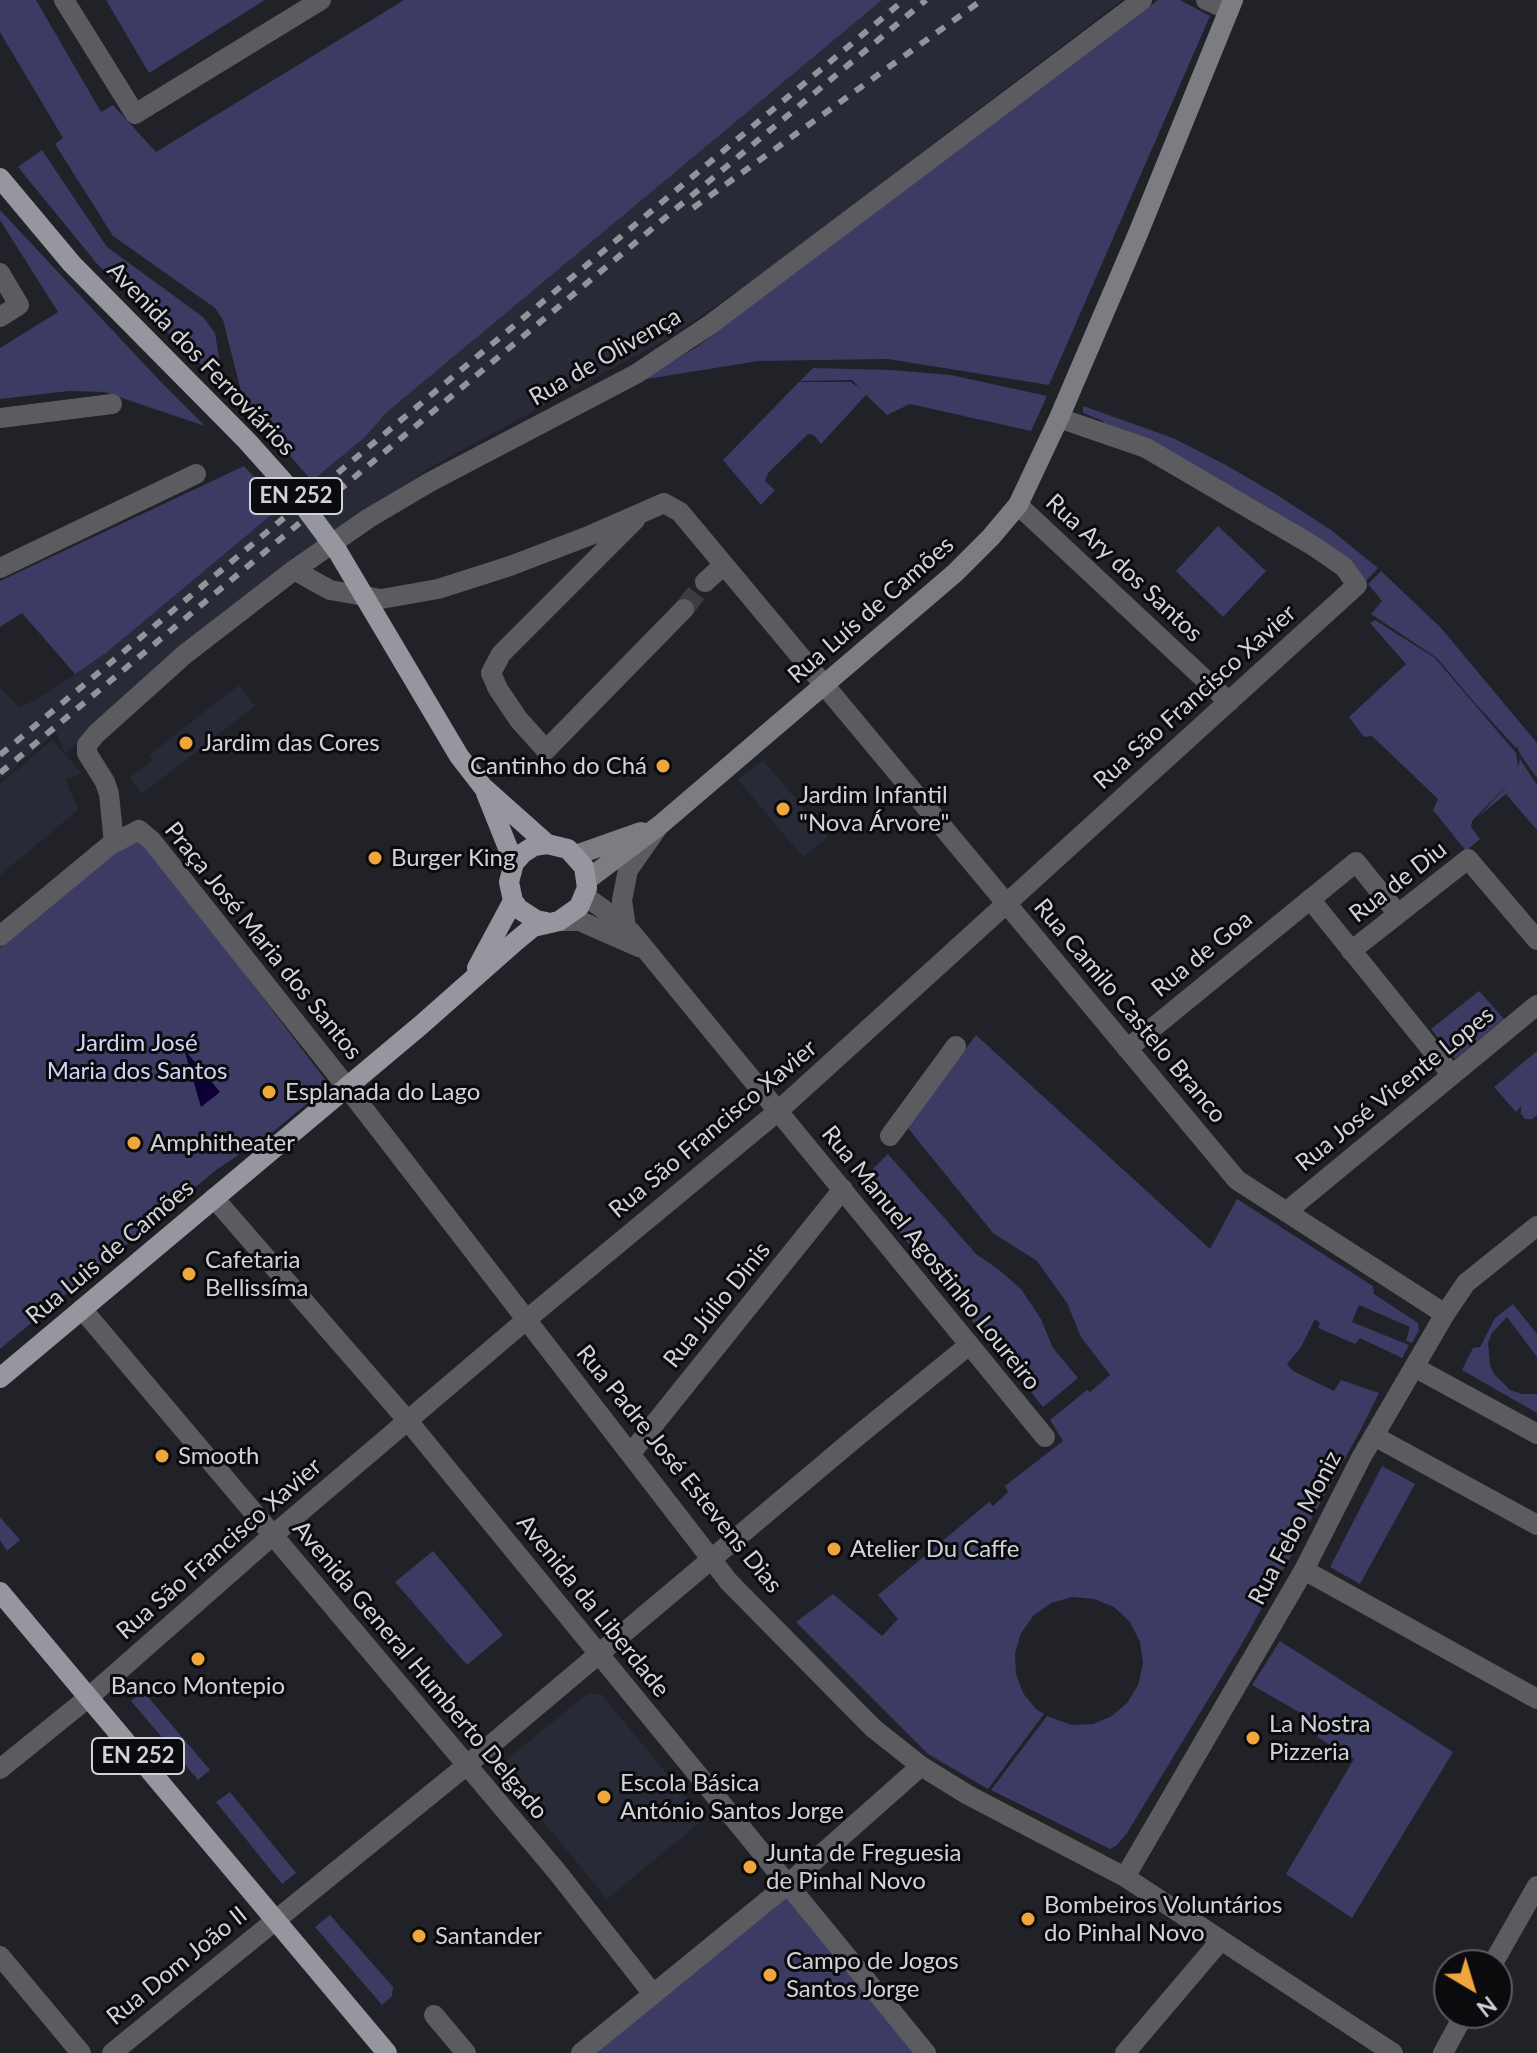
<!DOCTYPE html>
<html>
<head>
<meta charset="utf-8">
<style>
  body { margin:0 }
  #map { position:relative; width:1537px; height:2053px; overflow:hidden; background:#212128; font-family:Lato,sans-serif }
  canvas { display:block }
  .north { position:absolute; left:1433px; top:1949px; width:80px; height:80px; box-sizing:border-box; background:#0b0b0e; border:2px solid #5b5b5f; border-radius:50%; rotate:142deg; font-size:22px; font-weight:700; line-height:32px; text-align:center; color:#d2d3d8 }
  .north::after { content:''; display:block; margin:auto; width:28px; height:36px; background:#efa73d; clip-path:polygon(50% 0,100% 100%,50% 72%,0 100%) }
</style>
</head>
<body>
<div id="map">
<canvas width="1537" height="2053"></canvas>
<div class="north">N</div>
</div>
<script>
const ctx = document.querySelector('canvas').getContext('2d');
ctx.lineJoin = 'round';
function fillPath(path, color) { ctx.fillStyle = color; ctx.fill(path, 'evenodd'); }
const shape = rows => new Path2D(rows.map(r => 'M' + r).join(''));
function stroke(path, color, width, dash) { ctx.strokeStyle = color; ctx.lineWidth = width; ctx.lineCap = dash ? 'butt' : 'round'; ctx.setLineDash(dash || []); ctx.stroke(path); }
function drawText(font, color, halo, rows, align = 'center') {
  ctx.font = font + ' Lato,sans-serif'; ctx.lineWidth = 6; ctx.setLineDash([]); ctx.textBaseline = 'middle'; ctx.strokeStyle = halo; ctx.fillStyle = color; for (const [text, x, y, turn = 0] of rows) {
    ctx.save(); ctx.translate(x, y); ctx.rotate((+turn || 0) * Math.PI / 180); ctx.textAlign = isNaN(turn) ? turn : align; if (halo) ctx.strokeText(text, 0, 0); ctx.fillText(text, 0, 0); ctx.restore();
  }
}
const built = shape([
  [882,0,1122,0,758,277,672,336,431,467,278,575,187,646,65,754,56,732,0,780,0,687,20,708,50,691,106,653,364,438,386,413],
  [239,685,255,706,142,794,130,778,152,760,149,755],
  [52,740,82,773,66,780,78,810,0,875,0,784],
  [763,760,828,837,803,857,738,780],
  [587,1694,601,1694,704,1819,607,1899,504,1774,505,1761]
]);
const green = shape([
  [0,0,36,0,101,112,113,105,156,152,404,0,882,0,386,413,364,438,312,481,244,403,223,320,215,308,113,236,55,144,63,138,0,32],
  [106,0,265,0,149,73],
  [1158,0,1180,0,1210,16,1049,385,888,359,758,361,641,380,695,348],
  [42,150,107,247,203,317,215,333,224,387,98,265,18,167],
  [0,210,160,381,205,426,104,392,69,391,0,399,0,348,58,312,0,220],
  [813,368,891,370,951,375,1047,396,1031,431,910,404,887,415,866,395,821,444,814,435,808,434,768,473,765,481,775,490,761,505,723,460,799,382,851,382,862,390,852,380,800,381],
  [1083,406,1173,438,1224,464,1274,493,1331,530,1378,568,1366,581,1104,424,1103,421,1083,413],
  [244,466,281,507,106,653,75,674,22,613,0,627,0,581],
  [1218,526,1266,571,1223,617,1176,571],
  [1381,571,1441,628,1537,743,1537,778,1520,754,1517,746,1516,748,1474,702,1437,658,1371,614,1382,601,1368,584],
  [1375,620,1435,658,1516,753,1518,767,1520,759,1537,785,1537,830,1506,794,1479,816,1511,781,1472,821,1471,827,1480,839,1466,851,1433,810,1438,799,1372,736,1364,737,1349,717,1406,664,1370,623],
  [134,842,145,843,327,1082,322,1091,273,1132,216,1170,0,1349,0,948,123,846],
  [1479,991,1504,1019,1455,1059,1431,1029],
  [976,1035,1210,1249,1237,1199,1373,1286,1374,1294,1418,1323,1419,1330,1412,1343,1406,1341,1410,1327,1359,1305,1352,1322,1409,1345,1402,1358,1360,1338,1355,1344,1318,1328,1320,1323,1315,1319,1301,1347,1287,1364,1293,1371,1334,1391,1341,1380,1379,1393,1359,1433,1243,1642,1127,1833,1116,1846,1110,1849,991,1790,1047,1716,1072,1725,1093,1724,1112,1716,1127,1703,1138,1685,1143,1664,1140,1642,1130,1622,1114,1607,1094,1599,1072,1597,1051,1603,1033,1616,1020,1635,1015,1654,1016,1674,1023,1693,1036,1709,1044,1714,988,1789,928,1754,796,1622,833,1594,882,1636,898,1619,878,1595,989,1502,993,1506,1008,1492,1005,1486,1063,1441,1050,1420,1087,1390,1090,1392,1110,1375,1081,1337,1067,1303,1037,1261,993,1233,907,1127],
  [1537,1051,1537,1115,1532,1119,1525,1119,1521,1114,1521,1106,1516,1112,1494,1087],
  [888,1154,976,1254,998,1269,1021,1289,1041,1319,1053,1348,1078,1378,1043,1407,859,1183],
  [1513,1304,1537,1334,1537,1357,1507,1317,1492,1333,1488,1343,1490,1365,1494,1374,1510,1390,1522,1394,1537,1394,1537,1413,1462,1370,1473,1348,1480,1347,1495,1318],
  [1382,1466,1415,1484,1360,1584,1330,1567],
  [0,1517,20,1540,7,1551,0,1540],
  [433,1551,503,1635,467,1665,395,1582],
  [1280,1641,1453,1752,1352,1918,1286,1874,1354,1759,1317,1737,1323,1726,1252,1685],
  [143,1691,210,1770,198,1780,131,1701],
  [230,1792,296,1873,282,1884,216,1802],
  [786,1896,915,2053,596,2053],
  [330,1915,393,1987,392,1996,382,2005,315,1927]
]);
const water = shape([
  [184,1049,220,1092,201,1107]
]);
const minorTunnel = shape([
  [684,609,705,582]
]);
const minor = shape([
  [64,0,135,114,321,0],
  [1206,0,1229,10],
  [0,273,19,305,0,317],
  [0,418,112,404],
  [1018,505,1229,702],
  [635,520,501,654,491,673,498,689,519,720,546,750,684,609],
  [0,568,196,474],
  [294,570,330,590,381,599,438,589,510,566,591,535,664,503,680,512,1237,1180,1445,1314],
  [705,582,724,565],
  [114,843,109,794,105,782,87,753,87,745,96,734,184,655,294,570,369,518,430,482,636,374,711,324,1142,0],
  [585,896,617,919,632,933,1045,1437],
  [1310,899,1452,1075],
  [559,921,580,921,639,947],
  [626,928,622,900,628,870,656,830],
  [0,936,110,845,139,830,152,841,346,1086,729,1582,873,1728,921,1766,968,1795,1125,1877,1393,2053],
  [1351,951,1468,859,1537,940],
  [1127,1049,1356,862,1398,914],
  [890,1136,956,1046],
  [214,1198,408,1421,926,2053],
  [1286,1212,1537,1005],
  [82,1309,558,1873,653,1994],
  [1414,1367,1537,1434],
  [1374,1436,1537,1525],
  [631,1453,843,1189],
  [1304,1570,1537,1699],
  [0,1769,89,1697,272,1536,526,1320,777,1112,1357,585,1344,567,1312,545,1146,448,1059,418],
  [1125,1877,1304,1570,1361,1458,1445,1314,1466,1283,1537,1226],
  [0,1956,81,2053],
  [1492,1965,1537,1886],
  [434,2015,466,2053],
  [112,2053,467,1765,854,1439,969,1345],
  [581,2053,788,1884,921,1766],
  [1125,2053,1221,1940],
  [1443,2053,1465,2013]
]);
const secondary = shape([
  [576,855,641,832],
  [587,880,660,825,955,573,991,537,1018,505,1059,418,1137,236,1233,0]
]);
const primary = shape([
  [0,178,72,264,247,441,298,498,338,552,459,756,483,787,547,844],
  [486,793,514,863],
  [477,968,513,901],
  [0,1378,421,1025,516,941,533,927,559,921,579,907,587,888,584,867,568,849,547,844,534,846,523,853,514,863,509,882,513,901,519,909,536,920,546,922],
  [0,1592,387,2053]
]);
const rail = shape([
  [693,208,982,0],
  [0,755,904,0],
  [0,773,926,0]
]);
const markers = [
  [186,743,8,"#efa73d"],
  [663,766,8,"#efa73d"],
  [783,809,8,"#efa73d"],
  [375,858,8,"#efa73d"],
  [269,1092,8,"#efa73d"],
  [134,1143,8,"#efa73d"],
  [189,1274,8,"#efa73d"],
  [162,1456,8,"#efa73d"],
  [834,1549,8,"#efa73d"],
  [198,1659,8,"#efa73d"],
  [1253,1738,8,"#efa73d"],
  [604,1797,8,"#efa73d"],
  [750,1867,8,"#efa73d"],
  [1028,1919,8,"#efa73d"],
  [419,1936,8,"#efa73d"],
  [770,1975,8,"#efa73d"]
];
const shields = [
  [296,496,92],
  [138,1756,92]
];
const shieldNames = [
  ["EN 252",296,496],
  ["EN 252",138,1756]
];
const streetNames = [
  ["Rua de Olivença",605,357,-30],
  ["Avenida dos Ferroviários",201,359,46],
  ["Rua Ary dos Santos",1124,568,43],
  ["Rua Luís de Camões",871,610,-41],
  ["Rua São Francisco Xavier",1195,697,-42],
  ["Rua de Diu",1398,882,-38],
  ["Praça José Maria dos Santos",263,941,51],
  ["Rua de Goa",1202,954,-39],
  ["Rua Camilo Castelo Branco",1130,1011,50],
  ["Rua José Vicente Lopes",1395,1089,-39],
  ["Rua São Francisco Xavier",713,1129,-40],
  ["Rua Luis de Camões",110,1252,-40],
  ["Rua Manuel Agostinho Loureiro",931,1258,51],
  ["Rua Júlio Dinis",717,1305,-51],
  ["Rua Padre José Estevens Dias",679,1469,51],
  ["Rua Febo Moniz",1295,1528,-62],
  ["Rua São Francisco Xavier",219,1549,-41],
  ["Avenida da Liberdade",593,1606,51],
  ["Avenida General Humberto Delgado",420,1670,50],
  ["Rua Dom João II",177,1966,-39]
];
const poiNames = [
  ["Jardim das Cores",202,743],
  ["Cantinho do Chá",647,766,"right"],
  ["Jardim Infantil",799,795],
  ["\"Nova Árvore\"",799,823],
  ["Burger King",391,858],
  ["Esplanada do Lago",285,1092],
  ["Amphitheater",150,1143],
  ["Cafetaria",205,1260],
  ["Bellissíma",205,1288],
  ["Smooth",178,1456],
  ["Atelier Du Caffe",850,1549],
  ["Banco Montepio",198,1686,"center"],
  ["La Nostra",1269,1724],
  ["Pizzeria",1269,1752],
  ["Escola Básica",620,1783],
  ["António Santos Jorge",620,1811],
  ["Junta de Freguesia",766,1853],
  ["de Pinhal Novo",766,1881],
  ["Bombeiros Voluntários",1044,1905],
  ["do Pinhal Novo",1044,1933],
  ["Santander",435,1936],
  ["Campo de Jogos",786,1961],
  ["Santos Jorge",786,1989]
];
const parkNames = [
  ["Jardim José",137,1043],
  ["Maria dos Santos",137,1071]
];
fillPath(built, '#292a37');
fillPath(green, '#3b3b64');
fillPath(water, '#0c0034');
stroke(minorTunnel, '#3c3c42', 20, [20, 10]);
stroke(minor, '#5c5c60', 20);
stroke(secondary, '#7c7d83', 20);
stroke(primary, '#96969e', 20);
stroke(rail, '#939499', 6, [10, 10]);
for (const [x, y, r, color] of markers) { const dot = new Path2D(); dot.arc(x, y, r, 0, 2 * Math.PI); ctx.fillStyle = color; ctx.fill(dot); stroke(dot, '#0b0b0e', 3); }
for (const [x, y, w] of shields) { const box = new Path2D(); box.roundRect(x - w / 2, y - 18, w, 36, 6); ctx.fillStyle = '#0b0b0e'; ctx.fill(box); stroke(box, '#d2d3d8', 2); }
drawText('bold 22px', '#d2d3d8', null, shieldNames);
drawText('24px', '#d2d3d8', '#0b0b0e', streetNames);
drawText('24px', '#d2d3d8', '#0b0b0e', poiNames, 'left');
drawText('24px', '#d1d3f9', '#0b0b0e', parkNames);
</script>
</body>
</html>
